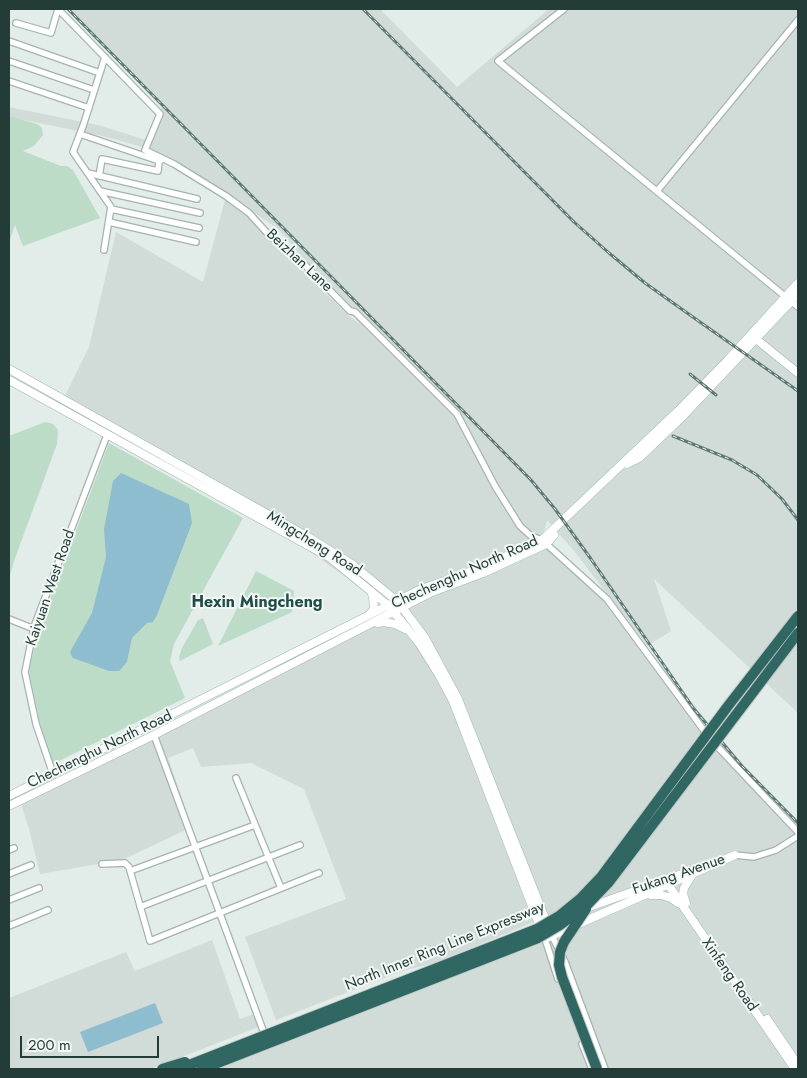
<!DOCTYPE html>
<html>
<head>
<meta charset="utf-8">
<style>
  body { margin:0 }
  #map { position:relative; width:807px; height:1078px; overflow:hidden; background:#e2ece9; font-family:Jost,sans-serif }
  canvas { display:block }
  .frame { position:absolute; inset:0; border:10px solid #233c38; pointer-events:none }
  .scale { position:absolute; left:20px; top:1036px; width:139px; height:22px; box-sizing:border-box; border:2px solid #233c38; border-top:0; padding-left:6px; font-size:15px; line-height:18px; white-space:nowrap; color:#233c38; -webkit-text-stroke:4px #f3f8f6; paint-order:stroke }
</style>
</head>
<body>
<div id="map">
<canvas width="807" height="1078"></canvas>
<div class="frame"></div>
<div class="scale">200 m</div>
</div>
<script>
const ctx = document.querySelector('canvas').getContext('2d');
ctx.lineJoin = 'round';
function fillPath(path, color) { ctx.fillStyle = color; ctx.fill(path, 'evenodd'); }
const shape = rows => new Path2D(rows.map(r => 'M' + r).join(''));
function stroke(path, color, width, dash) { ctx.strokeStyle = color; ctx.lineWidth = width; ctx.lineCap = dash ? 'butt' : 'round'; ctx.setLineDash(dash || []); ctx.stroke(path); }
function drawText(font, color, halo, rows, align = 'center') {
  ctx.font = font + ' Jost,sans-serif'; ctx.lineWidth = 4; ctx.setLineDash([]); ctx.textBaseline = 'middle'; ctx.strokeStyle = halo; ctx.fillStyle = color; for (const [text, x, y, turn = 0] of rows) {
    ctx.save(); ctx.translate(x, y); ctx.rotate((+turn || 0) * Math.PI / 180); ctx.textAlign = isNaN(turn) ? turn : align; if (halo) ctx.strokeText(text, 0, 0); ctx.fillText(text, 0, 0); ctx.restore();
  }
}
const built = shape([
  [66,9,380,9,457,87,549,9,798,9,798,713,654,579,671,631,647,646,575,552,547,520,542,540,607,599,798,832,798,1069,212,1069,552,936,482,778,536,921,435,963,405,970,276,1020,245,937,346,899,304,789,251,763,201,767,193,748,168,758,192,827,122,860,40,874,29,829,20,801,371,625,383,622,402,629,388,611,347,578,265,520,63,400,89,347,116,232,203,282,226,196,348,315,360,324,277,228,231,197,168,160,139,146,103,136,9,117,9,107,98,125,146,140,162,107],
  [212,940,240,1019,256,1013,261,1026,151,1069,9,1069,9,998,126,952,135,971]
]);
const green = shape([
  [9,116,37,124,42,128,43,135,34,146,23,151,61,166,67,166,73,170,100,218,23,246,15,225,9,243],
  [45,422,53,424,58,430,57,444,14,561,9,579,9,436],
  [109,443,243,518,174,644,170,661,185,698,53,764,40,724,29,671,38,632],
  [256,571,294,591,292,612,218,646],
  [203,618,213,644,180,661,179,657,182,648,198,620]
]);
const water = shape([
  [121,473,189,504,192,523,157,615,153,622,147,623,132,638,127,662,119,671,109,671,73,658,70,652,92,613,106,557,104,529,113,481],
  [155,1003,163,1023,88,1052,80,1032]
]);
const street = shape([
  [58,9,160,114,145,150,174,164,226,196,249,213,268,234,303,263,350,311,355,312,457,414,495,486,520,526,531,536,542,540,607,599,708,736],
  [564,9,498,61,798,307],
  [16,23,51,33,58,9],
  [9,41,100,73],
  [9,61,94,90],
  [9,81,89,108],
  [80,134,159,161,163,159],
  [88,173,197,199],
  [99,176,102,159,158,171,159,161],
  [100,191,200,213],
  [657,191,798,20],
  [111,209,199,228],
  [109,222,196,242],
  [104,250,111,207,73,152,83,126,105,57],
  [9,619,34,629],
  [154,735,264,1033],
  [714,743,798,832],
  [53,774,36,724,25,672,34,627,107,435],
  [236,778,281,888],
  [9,850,14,848],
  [735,855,754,857,776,850,798,836],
  [102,864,125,863,129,867,150,941,319,873],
  [130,871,255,825],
  [9,874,31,865],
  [9,900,39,888],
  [140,907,300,845],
  [9,926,48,910],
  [552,936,565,962,605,1069],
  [545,939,558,979],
  [582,1044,592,1069]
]);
const secondary = shape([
  [756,339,798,373],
  [9,369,308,537,353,565,398,602,425,638,458,699,552,936],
  [9,380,329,557,389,606,419,643,439,675,453,701,542,932],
  [627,464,639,458,683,416,798,294],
  [369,615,374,609,373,597,371,591],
  [378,623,383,622,395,624,405,629],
  [9,796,419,590,480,568,542,540,677,412,727,361,798,283],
  [9,806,154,735,432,592,483,573,546,544,554,535],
  [667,883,795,1069],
  [651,895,661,895,671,898,678,903],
  [686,903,683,894,684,888,692,875],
  [584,909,693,870],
  [549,937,735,855],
  [767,1019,798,1065]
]);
const rail = shape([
  [68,9,531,480,555,509,591,559,694,709,742,766,798,823],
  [363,9,574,222,609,253,645,283,690,315,798,391],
  [690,374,716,395],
  [673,436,732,460,757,475,782,499,798,520]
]);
const highwayBridge = shape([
  [586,909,564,942,560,952,559,965,562,977,597,1069],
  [162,1069,185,1062],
  [179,1069,537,929,559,916,581,898,601,877,728,706,798,616],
  [202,1069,538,938,560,925,587,905,609,882,798,633]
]);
const streetNames = [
  ["Beizhan Lane",299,261,43],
  ["Mingcheng Road",314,544,32],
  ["Chechenghu North Road",465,573,-24],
  ["Kaiyuan West Road",51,588,-71],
  ["Chechenghu North Road",100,750,-26],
  ["Fukang Avenue",679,875,-19],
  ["North Inner Ring Line Expressway",445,947,-22],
  ["Xinfeng Road",729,975,55]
];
const neighbourhoodNames = [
  ["Hexin Mingcheng",257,603]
];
fillPath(built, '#d1dbd8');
fillPath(green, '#bcdcc8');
fillPath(water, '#8dbdce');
stroke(street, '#a5b4b0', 8);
stroke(secondary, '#a1b7b2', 9);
stroke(street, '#fff', 5.5);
stroke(secondary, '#fff', 8);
stroke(rail, '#5d7873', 3);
stroke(rail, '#f3f8f6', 1, [4]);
stroke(highwayBridge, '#c1c8c7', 12, []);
stroke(highwayBridge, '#306762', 10);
drawText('15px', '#233c38', '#f3f8f6', streetNames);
drawText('bold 16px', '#204d47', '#f3f8f6', neighbourhoodNames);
</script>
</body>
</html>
